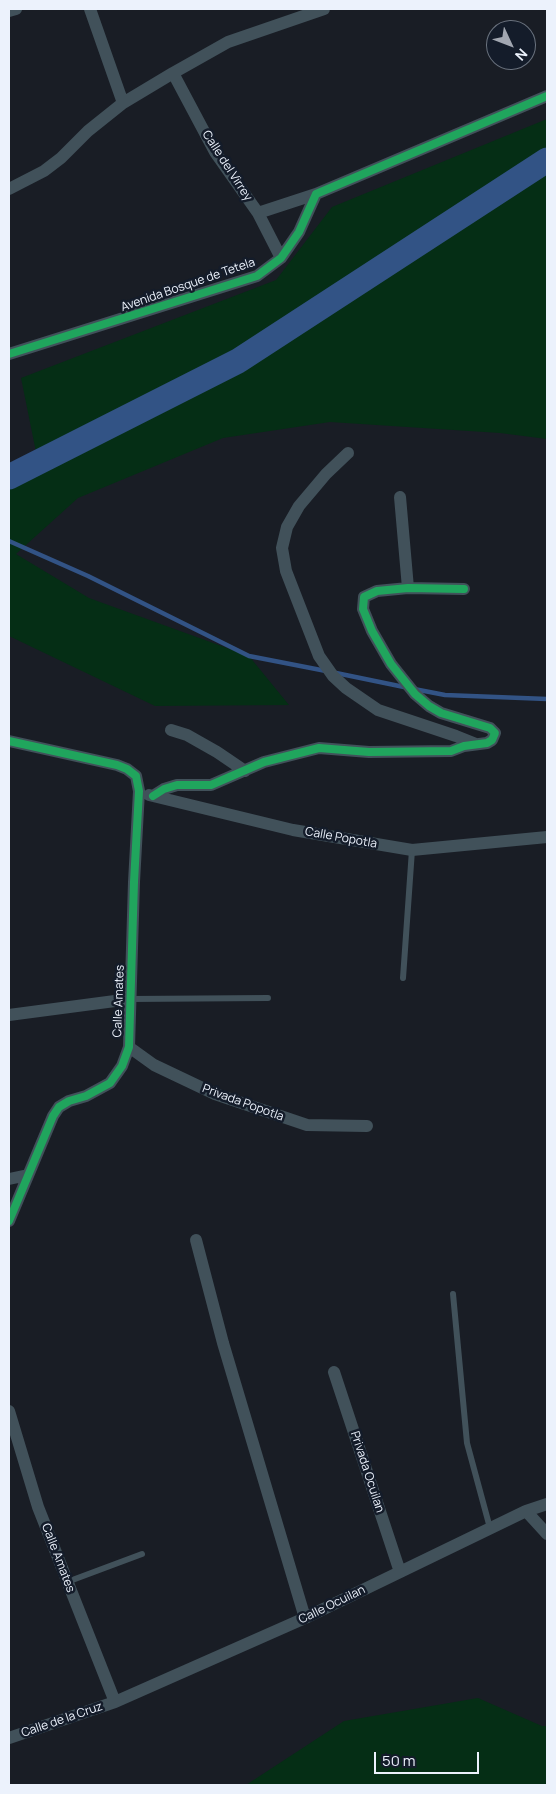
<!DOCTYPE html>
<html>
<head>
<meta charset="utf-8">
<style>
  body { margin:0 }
  #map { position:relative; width:556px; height:1794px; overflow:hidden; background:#191d25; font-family:Manrope,sans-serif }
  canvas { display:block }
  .frame { position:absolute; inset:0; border:10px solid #ecf2fc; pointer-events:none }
  .north { position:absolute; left:486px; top:20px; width:50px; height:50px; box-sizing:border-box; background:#141c2a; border:1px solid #6a727e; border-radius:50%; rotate:133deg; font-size:14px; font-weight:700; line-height:20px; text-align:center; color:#ecf2fc }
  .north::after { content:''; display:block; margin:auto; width:18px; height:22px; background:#a2a7b1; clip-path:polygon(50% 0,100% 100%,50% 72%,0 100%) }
  .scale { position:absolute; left:374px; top:1752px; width:105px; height:22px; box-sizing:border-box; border:2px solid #ecf2fc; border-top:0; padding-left:6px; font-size:15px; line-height:18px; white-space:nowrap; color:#ecf2fc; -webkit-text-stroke:4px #141c2a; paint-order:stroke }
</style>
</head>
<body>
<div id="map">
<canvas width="556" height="1794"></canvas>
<div class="frame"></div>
<div class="north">N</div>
<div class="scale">50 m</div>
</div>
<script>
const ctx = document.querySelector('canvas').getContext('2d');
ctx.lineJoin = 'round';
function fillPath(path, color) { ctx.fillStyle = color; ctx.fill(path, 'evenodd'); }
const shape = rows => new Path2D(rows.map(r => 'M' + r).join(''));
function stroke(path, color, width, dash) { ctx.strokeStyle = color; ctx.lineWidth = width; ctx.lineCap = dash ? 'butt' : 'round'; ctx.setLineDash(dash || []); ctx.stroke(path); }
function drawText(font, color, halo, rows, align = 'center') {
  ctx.font = font + ' Manrope,sans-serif'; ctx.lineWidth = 5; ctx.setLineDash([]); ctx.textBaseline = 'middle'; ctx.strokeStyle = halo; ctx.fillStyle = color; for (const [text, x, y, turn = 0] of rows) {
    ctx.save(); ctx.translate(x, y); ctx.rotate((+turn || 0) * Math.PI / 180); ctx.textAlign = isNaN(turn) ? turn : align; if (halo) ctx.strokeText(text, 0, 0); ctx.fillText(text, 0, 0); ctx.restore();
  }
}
const green = shape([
  [547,119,547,439,500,433,330,422,223,438,78,498,16,554,89,598,249,656,289,705,155,706,9,636,9,472,36,452,21,378,276,280,332,207],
  [478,1698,542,1726,547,1726,547,1785,246,1785,344,1721]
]);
const stream = shape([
  [9,541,88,576,249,656,326,671],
  [336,673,404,687],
  [414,689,445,695,547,699]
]);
const river = shape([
  [9,477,238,361,547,160]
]);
const lane = shape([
  [403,978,412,850],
  [130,999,268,998],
  [453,1294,467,1443,490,1528],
  [67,1582,142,1554]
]);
const street = shape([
  [90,9,123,103],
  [9,11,16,9],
  [173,73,215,152,258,213,281,258],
  [9,189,44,171,61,158,88,131,123,103,173,73,228,42,324,9],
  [258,213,316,194],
  [9,354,257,276,281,258,299,232,316,194,547,96],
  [348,453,326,474,299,506,287,527,282,548,286,571,319,656,333,676,346,688,378,710,456,736,476,744],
  [400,497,408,588],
  [171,730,187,735,217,752,245,771],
  [9,741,117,765,127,769,136,776,139,791,134,882,129,1047,122,1066,110,1083,86,1096,69,1101,59,1107,53,1116,9,1221],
  [149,795,293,830,412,850,547,837],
  [153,796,164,789,177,785,211,785,264,762,319,748,369,752,451,751,464,746,487,743,492,740,495,733,490,728,441,713,429,706,415,694,391,664,372,631,363,609,364,597,377,591,408,588,464,589],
  [9,1015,130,999],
  [129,1047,154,1065,215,1094,307,1125,367,1126],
  [9,1179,28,1175],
  [196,1240,223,1343,305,1618],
  [334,1372,400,1572],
  [9,1411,38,1507,115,1702],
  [526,1511,547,1534],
  [9,1738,115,1702,305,1618,526,1511,547,1504]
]);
const cycleway = shape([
  [9,354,257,276,281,258,299,232,316,194,547,96],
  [9,741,117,765,127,769,136,776,139,791,134,882,129,1047,122,1066,110,1083,86,1096,69,1101,59,1107,53,1116,9,1221],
  [153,796,164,789,177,785,211,785,264,762,319,748,369,752,451,751,464,746,487,743,492,740,495,733,490,728,441,713,429,706,415,694,391,664,372,631,363,609,364,597,377,591,408,588,464,589]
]);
const streetNames = [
  ["Calle del Virrey",227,166,57],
  ["Avenida Bosque de Tetela",188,285,-19],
  ["Calle Popotla",341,838,10],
  ["Calle Amates",119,1001,-88],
  ["Privada Popotla",243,1103,20],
  ["Privada Ocuilan",367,1472,72],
  ["Calle Amates",58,1558,69],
  ["Calle Ocuilan",332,1605,-26],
  ["Calle de la Cruz",62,1720,-19]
];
fillPath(green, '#052e15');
stroke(stream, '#325385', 4.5);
stroke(river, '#325385', 25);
stroke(lane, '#41515a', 6);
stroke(street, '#41515a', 12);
stroke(cycleway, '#20a55d', 8);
drawText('12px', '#ecf2fc', '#141c2a', streetNames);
</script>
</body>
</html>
